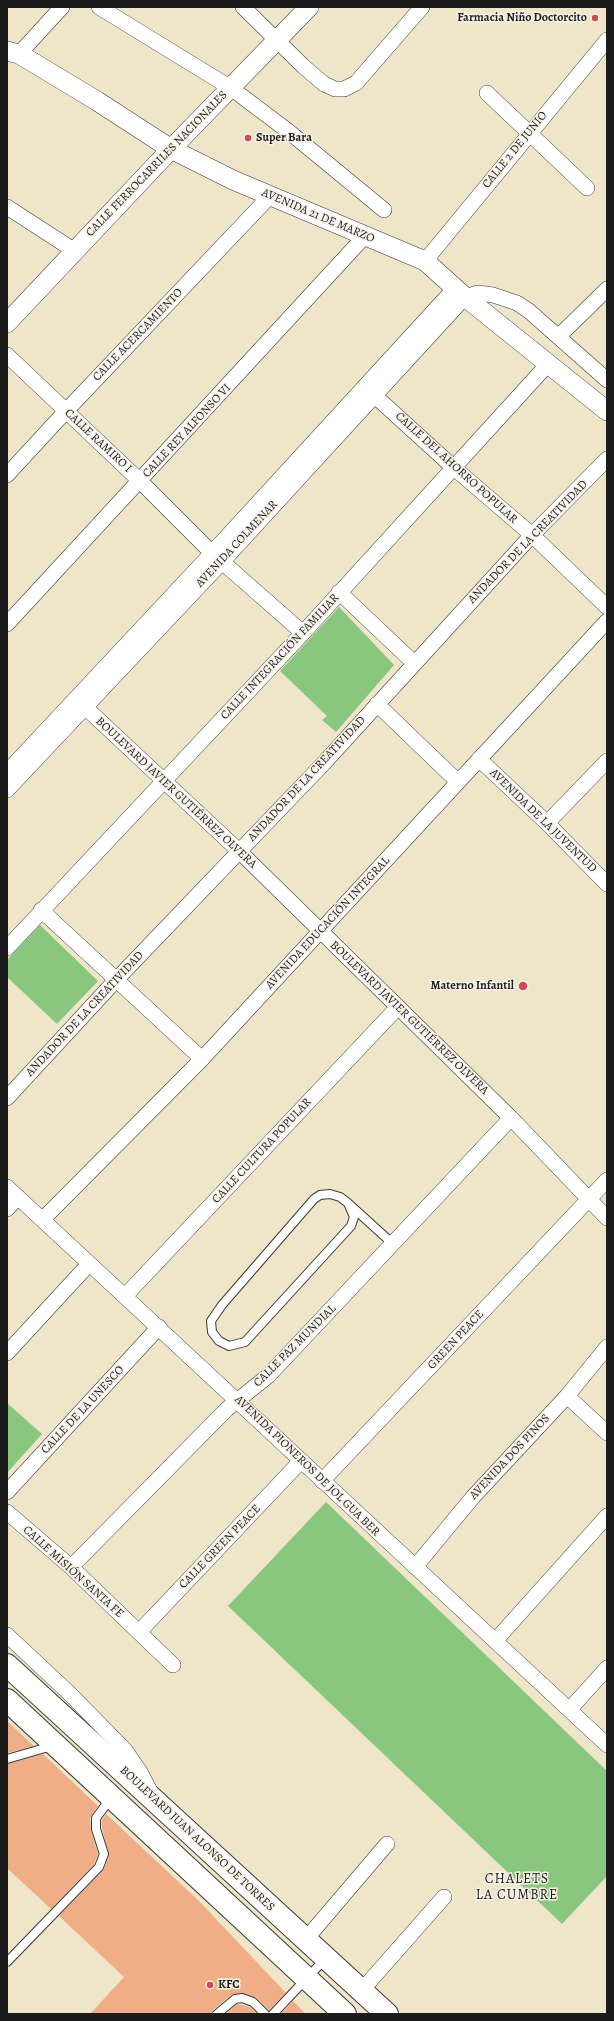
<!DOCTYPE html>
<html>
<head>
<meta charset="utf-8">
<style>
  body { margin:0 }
  #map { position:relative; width:614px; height:2021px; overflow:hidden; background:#efe5c9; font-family:Alegreya,serif }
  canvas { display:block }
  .frame { position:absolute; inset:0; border:8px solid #1c1c1c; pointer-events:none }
</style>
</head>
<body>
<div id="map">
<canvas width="614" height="2021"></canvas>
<div class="frame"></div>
</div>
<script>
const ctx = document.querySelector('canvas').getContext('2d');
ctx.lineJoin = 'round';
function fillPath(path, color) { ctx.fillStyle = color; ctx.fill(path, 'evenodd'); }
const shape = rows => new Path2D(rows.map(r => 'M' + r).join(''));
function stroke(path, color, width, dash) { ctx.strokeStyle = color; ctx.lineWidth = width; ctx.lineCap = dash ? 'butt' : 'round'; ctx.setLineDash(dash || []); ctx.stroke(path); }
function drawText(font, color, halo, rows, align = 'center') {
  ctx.font = font + ' Alegreya,serif'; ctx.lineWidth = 3; ctx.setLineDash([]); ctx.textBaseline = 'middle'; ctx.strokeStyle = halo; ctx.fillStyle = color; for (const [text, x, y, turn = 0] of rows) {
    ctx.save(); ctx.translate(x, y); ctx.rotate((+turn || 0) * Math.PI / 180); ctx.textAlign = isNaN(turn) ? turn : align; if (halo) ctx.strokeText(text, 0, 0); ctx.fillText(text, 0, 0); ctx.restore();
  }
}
const green = shape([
  [339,607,394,665,336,732,322,720,327,716,280,671],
  [40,925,98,981,57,1024,7,977,7,960],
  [7,1403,42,1434,7,1473],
  [326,1502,607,1771,607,1876,562,1924,228,1606]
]);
const building = shape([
  [7,1721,34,1746,7,1753],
  [43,1754,98,1806,90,1818,91,1830,98,1854,94,1864,51,1909,7,1868,7,1764],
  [106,1814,198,1900,286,1993,269,2010,257,1998,242,1993,231,1995,213,2010,212,2014,90,2014,124,1977,59,1916,104,1869,109,1855,102,1828,102,1820],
  [293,2001,306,2014,281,2014],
  [237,2004,250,2007,257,2014,226,2014]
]);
const service = shape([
  [330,1194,340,1197,348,1203,354,1217,351,1226,245,1342,229,1346,219,1341,212,1332,211,1321,222,1305,314,1199,320,1195,330,1194],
  [349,1204,393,1244],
  [7,1759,52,1746],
  [7,1962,99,1867,104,1854,96,1829,96,1818,111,1798],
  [217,2014,235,1999,242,1998,253,2002,265,2014],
  [273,2014,325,1959]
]);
const minor = shape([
  [99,7,231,88,288,131,384,210],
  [243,7,303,66,324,84,335,89,344,89,356,83,422,7],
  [19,54,62,7],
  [487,93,587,188],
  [7,207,75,251],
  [425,261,607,40],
  [559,336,607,289],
  [7,355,140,481,212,553,303,633],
  [375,396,453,467,532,535,607,607],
  [7,475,66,411,270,196],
  [339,592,414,663],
  [7,624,365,236],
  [377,704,458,782],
  [86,708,239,851,398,1007,511,1118,607,1218],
  [479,759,547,823,607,884],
  [7,772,212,553,455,288],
  [7,790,222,562,465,297,478,293,493,295,517,303,529,311,607,380],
  [547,823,607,761],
  [41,910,202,1059],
  [7,948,303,633,549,363],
  [7,1098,116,980,324,763,532,535,607,459],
  [7,1187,607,1745],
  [7,1209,18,1197],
  [43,1219,202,1059,607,621],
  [125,1296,398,1007],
  [7,1353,89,1264],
  [567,1396,607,1433],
  [322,1481,607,1180],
  [7,1492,159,1327],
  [7,1512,71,1567,173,1665],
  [71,1567,227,1409,268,1376,511,1118],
  [415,1567,473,1497,567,1396,607,1347],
  [139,1632,301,1461],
  [7,1635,69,1693,125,1750,140,1772,150,1791],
  [495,1641,607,1516],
  [570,1709,607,1668],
  [306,1939,387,1844],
  [362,1990,444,1897]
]);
const tertiary = shape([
  [7,51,19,54,97,101,171,149,233,180,425,261,465,297,607,411],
  [7,323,171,149,309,7]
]);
const primary = shape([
  [7,1665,387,2014],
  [7,1700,345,2014]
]);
const markers = [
  [595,18,4,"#d1495b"],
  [248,138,4,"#d1495b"],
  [523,986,5,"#d1495b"],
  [210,1985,4,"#d1495b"]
];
const poiNames = [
  ["Farmacia Niño Doctorcito",587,18],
  ["Super Bara",256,138,"left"],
  ["Materno Infantil",514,986],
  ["KFC",218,1985,"left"]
];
const streetNames = [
  ["CALLE 2 DE JUNIO",515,150,-51],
  ["CALLE FERROCARRILES NACIONALES",157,164,-46],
  ["AVENIDA 21 DE MARZO",318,216,23],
  ["CALLE ACERCAMIENTO",138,335,-46],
  ["CALLE REY ALFONSO VI",187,431,-47],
  ["CALLE RAMIRO I",98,441,43],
  ["CALLE DEL AHORRO POPULAR",456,468,42],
  ["ANDADOR DE LA CREATIVIDAD",528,542,-46],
  ["AVENIDA COLMENAR",237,544,-47],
  ["CALLE INTEGRACIÓN FAMILIAR",280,657,-47],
  ["ANDADOR DE LA CREATIVIDAD",307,779,-47],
  ["BOULEVARD JAVIER GUTIÉRREZ OLVERA",176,793,43],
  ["AVENIDA DE LA JUVENTUD",543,821,44],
  ["AVENIDA EDUCACIÓN INTEGRAL",328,923,-47],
  ["ANDADOR DE LA CREATIVIDAD",85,1014,-47],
  ["BOULEVARD JAVIER GUTIÉRREZ OLVERA",409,1018,44],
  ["CALLE CULTURA POPULAR",262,1151,-47],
  ["GREEN PEACE",456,1340,-47],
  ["CALLE PAZ MUNDIAL",295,1346,-45],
  ["CALLE DE LA UNESCO",83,1410,-47],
  ["AVENIDA DOS PINOS",510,1457,-47],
  ["AVENIDA PIONEROS DE JOL GUA BER",307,1466,44],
  ["CALLE GREEN PEACE",220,1547,-46],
  ["CALLE MISIÓN SANTA FE",73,1572,42],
  ["BOULEVARD JUAN ALONSO DE TORRES",197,1839,43]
];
const quarterNames = [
  ["CHALETS",517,1880],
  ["LA CUMBRE",517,1896]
];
fillPath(green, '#89c77e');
fillPath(building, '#efae86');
stroke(service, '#3c3a36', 10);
stroke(minor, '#3c3a36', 16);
stroke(tertiary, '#3c3a36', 20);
stroke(primary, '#3c3a36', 24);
stroke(service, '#fff', 8);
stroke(minor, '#fff', 15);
stroke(tertiary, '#fff', 19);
stroke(primary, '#fff', 22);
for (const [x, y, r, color] of markers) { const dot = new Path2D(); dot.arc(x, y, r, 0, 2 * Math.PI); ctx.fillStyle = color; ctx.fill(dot); stroke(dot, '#f7f3e8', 1.5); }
drawText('bold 12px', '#1c1c1c', '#f7f3e8', poiNames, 'right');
drawText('12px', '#1c1c1c', '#f7f3e8', streetNames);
ctx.letterSpacing = '1px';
drawText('14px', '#1c1c1c', '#f7f3e8', quarterNames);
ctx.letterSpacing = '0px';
</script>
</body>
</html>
